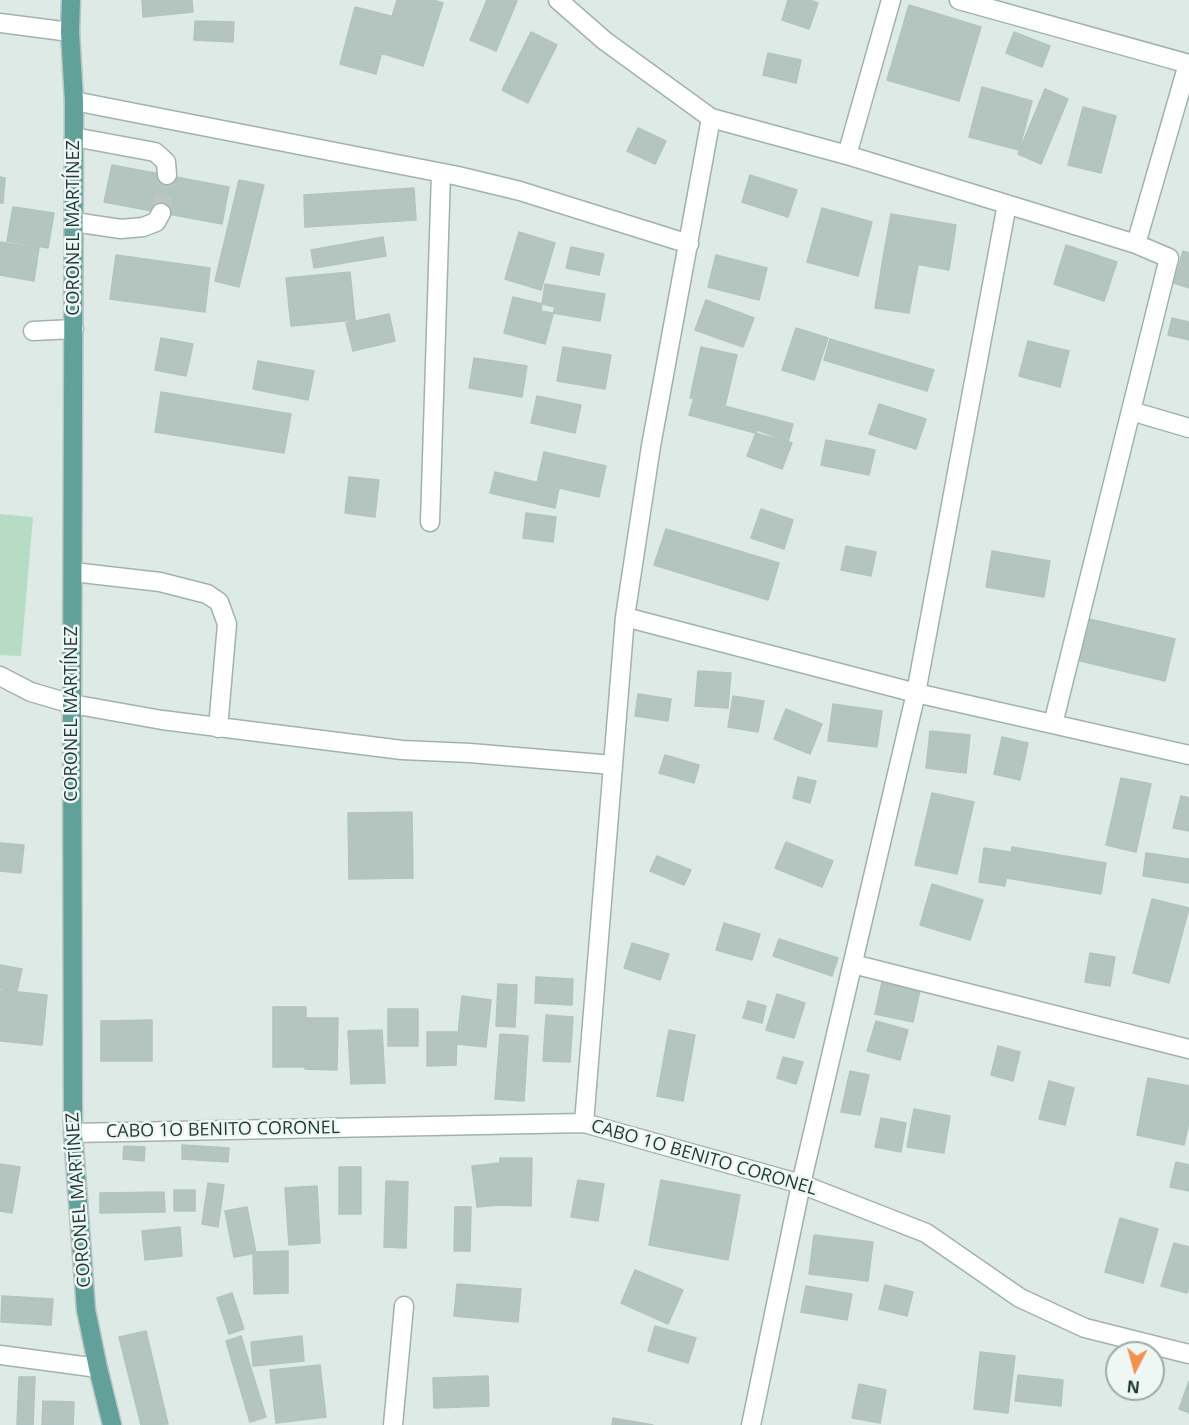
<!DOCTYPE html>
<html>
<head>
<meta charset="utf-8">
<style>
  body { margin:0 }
  #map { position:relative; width:1189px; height:1425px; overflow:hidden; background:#deeae6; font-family:"Open Sans",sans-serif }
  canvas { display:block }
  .north { position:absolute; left:1105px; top:1341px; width:60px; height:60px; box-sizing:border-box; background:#eef7f4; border:2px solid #9baba8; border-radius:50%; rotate:186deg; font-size:16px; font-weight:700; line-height:24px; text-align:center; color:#1f3a36 }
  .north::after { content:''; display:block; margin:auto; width:21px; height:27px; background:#f49052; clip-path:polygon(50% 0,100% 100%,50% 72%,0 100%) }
</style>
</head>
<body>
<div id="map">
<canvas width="1189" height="1425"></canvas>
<div class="north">N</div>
</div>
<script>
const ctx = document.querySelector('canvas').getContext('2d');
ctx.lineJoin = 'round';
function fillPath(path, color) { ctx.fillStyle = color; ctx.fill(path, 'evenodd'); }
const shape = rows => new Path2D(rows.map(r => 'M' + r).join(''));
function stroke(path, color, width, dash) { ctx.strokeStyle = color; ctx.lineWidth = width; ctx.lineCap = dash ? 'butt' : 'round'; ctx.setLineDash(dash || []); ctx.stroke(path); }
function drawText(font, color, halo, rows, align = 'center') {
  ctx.font = font + ' "Open Sans",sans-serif'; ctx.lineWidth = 5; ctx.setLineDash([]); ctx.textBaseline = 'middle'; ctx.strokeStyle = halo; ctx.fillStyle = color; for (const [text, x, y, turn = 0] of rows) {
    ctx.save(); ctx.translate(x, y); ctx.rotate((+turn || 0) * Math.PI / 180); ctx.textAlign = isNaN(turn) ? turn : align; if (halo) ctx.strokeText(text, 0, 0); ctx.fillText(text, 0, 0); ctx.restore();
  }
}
const green = shape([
  [0,514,33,517,21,656,0,655]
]);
const building = shape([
  [142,0,192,0,193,12,143,17,142,0],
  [397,0,433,0,443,3,423,66,381,53,397,0],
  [487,0,517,1,496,51,470,40,487,0],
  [788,0,810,0,818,3,809,29,782,20,788,0],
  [909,5,981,27,959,101,887,80,909,5],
  [355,7,391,16,376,74,340,64,355,7],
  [195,21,234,22,233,42,194,40,195,21],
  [531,32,557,45,528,103,502,90,531,32],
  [1014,32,1050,46,1042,67,1006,53,1014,32],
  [768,53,801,60,796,83,763,75,768,53],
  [982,87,1032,101,1019,150,969,137,982,87],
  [1045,89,1068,99,1041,164,1018,154,1045,89],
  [1083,107,1116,116,1101,173,1068,165,1083,107],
  [638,128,666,141,655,164,627,151,638,128],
  [112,165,229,187,222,224,104,202,112,165],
  [750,175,797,190,788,217,742,202,750,175],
  [0,177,5,178,3,203,0,203,0,177],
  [239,180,264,185,239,287,215,281,239,180],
  [414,188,416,220,305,227,304,195,414,188],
  [13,207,54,213,48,248,7,241,13,207],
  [822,208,872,222,858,276,807,262,822,208],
  [891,214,956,225,949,270,883,258,891,214],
  [519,232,555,243,541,290,505,279,519,232],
  [383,237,386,256,314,268,311,250,383,237],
  [0,242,39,248,34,281,0,275,0,242],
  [1066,245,1117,262,1104,301,1054,284,1066,245],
  [571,247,604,254,599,275,566,268,571,247],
  [1183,251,1189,253,1189,288,1174,283,1183,251],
  [116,255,210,268,205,312,110,299,116,255],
  [716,255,767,268,759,300,708,287,716,255],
  [883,258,918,265,909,313,875,308,883,258],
  [350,272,355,320,291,326,286,278,350,272],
  [545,284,605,294,600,321,541,311,545,284],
  [513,297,555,307,545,344,504,333,513,297],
  [706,300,754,318,743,347,695,330,706,300],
  [389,314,395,341,353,351,346,323,389,314],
  [1172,318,1189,322,1189,340,1168,335,1172,318],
  [796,328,828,338,814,380,782,370,796,328],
  [161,338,193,344,186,376,155,370,161,338],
  [830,339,934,370,927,391,824,360,830,339],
  [1028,341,1069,351,1060,387,1019,376,1028,341],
  [563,347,611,355,605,389,557,381,563,347],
  [701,347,737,355,725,406,690,398,701,347],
  [474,358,527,366,522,397,469,388,474,358],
  [258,361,314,371,308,400,253,389,258,361],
  [161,392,291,414,284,453,155,432,161,392],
  [537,396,581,405,575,433,531,423,537,396],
  [694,398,793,424,788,442,689,415,694,398],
  [879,404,926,419,916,449,869,434,879,404],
  [757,430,792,443,782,469,747,456,757,430],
  [826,440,875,450,869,475,821,465,826,440],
  [544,452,606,466,599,497,537,483,544,452],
  [495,472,559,488,555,508,490,493,495,472],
  [349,477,379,480,375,517,345,513,349,477],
  [761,509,793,520,784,549,751,538,761,509],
  [526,513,556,517,553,542,523,538,526,513],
  [666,529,779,563,768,600,654,565,666,529],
  [846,546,876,552,871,576,841,570,846,546],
  [992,551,1050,561,1044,597,986,587,992,551],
  [1085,618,1175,639,1165,681,1076,660,1085,618],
  [698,671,731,673,728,708,695,706,698,671],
  [638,694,671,699,668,721,635,716,638,694],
  [733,696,764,701,758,732,728,727,733,696],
  [833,704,882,711,877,747,828,741,833,704],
  [786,709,822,724,810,754,774,739,786,709],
  [930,731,970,735,966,773,926,768,930,731],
  [1002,737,1028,743,1020,780,994,774,1002,737],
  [665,755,699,765,694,783,659,773,665,755],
  [798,777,816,781,810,803,793,798,798,777],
  [1121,778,1151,784,1136,852,1106,845,1121,778],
  [932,793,974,802,957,874,915,865,932,793],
  [1181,796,1189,798,1189,831,1173,828,1181,796],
  [412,812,413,878,349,879,348,813,412,812],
  [786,842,833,861,822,887,775,868,786,842],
  [0,843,24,845,21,873,0,871,0,843],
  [1012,847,1106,863,1101,894,1007,878,1012,847],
  [984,848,1010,852,1005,886,979,882,984,848],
  [1146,853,1189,859,1189,883,1143,876,1146,853],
  [657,856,691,870,684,885,650,871,657,856],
  [932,884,983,900,970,940,920,925,932,884],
  [1152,899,1189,908,1169,983,1133,973,1152,899],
  [724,923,760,934,752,960,716,950,724,923],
  [779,939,838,958,832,976,773,956,779,939],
  [632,943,669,954,660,980,624,968,632,943],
  [1090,953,1115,957,1110,986,1085,982,1090,953],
  [0,965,22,969,17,991,0,988,0,965],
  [536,977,573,979,572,1005,535,1003,536,977],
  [882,982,920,990,913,1022,875,1014,882,982],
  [498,984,517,985,515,1027,496,1026,498,984],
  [0,990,47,995,42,1045,0,1041,0,990],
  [777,994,805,1003,794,1038,766,1030,777,994],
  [462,996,491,1000,486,1047,457,1044,462,996],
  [748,1001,766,1006,762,1023,743,1018,748,1001],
  [273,1007,306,1007,306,1067,273,1067,273,1007],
  [388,1009,418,1009,418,1046,388,1046,388,1009],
  [546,1015,573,1017,570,1062,543,1061,546,1015],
  [306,1018,338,1018,337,1070,305,1069,306,1018],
  [152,1020,152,1061,101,1061,101,1021,152,1020],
  [876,1021,908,1030,900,1060,867,1051,876,1021],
  [382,1030,385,1083,351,1084,348,1031,382,1030],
  [669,1030,695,1035,683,1101,657,1096,669,1030],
  [427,1032,457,1032,456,1065,427,1066,427,1032],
  [500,1034,528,1036,524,1101,495,1099,500,1034],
  [998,1046,1020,1052,1013,1081,991,1075,998,1046],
  [783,1057,803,1062,796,1084,777,1078,783,1057],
  [850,1071,869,1075,860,1115,841,1112,850,1071],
  [1148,1078,1189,1086,1189,1122,1184,1145,1137,1135,1148,1078],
  [1049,1081,1074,1088,1065,1125,1039,1119,1049,1081],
  [914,1109,950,1116,944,1153,907,1147,914,1109],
  [881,1118,906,1123,901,1152,875,1147,881,1118],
  [182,1145,229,1148,228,1162,182,1159,182,1145],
  [124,1146,145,1147,144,1161,123,1159,124,1146],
  [500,1158,532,1158,531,1206,499,1205,477,1207,472,1166,500,1163,500,1158],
  [1176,1162,1189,1165,1189,1191,1170,1187,1176,1162],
  [0,1164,20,1167,12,1213,0,1211,0,1164],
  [339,1167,361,1167,361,1214,339,1214,339,1167],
  [578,1180,604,1184,598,1221,571,1217,578,1180],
  [661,1180,740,1195,728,1260,649,1245,661,1180],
  [386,1181,408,1182,406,1248,384,1247,386,1181],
  [208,1183,224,1185,218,1227,202,1224,208,1183],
  [317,1186,320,1243,289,1245,285,1188,317,1186],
  [174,1190,195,1190,195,1211,174,1211,174,1190],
  [164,1192,165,1212,100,1213,100,1193,164,1192],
  [247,1207,256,1253,234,1257,225,1211,247,1207],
  [455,1207,471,1207,470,1251,454,1251,455,1207],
  [1120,1218,1158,1229,1143,1283,1105,1272,1120,1218],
  [180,1227,182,1256,145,1260,142,1231,180,1227],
  [814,1235,873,1242,868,1281,809,1274,814,1235],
  [1174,1243,1189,1247,1189,1287,1187,1293,1161,1286,1174,1243],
  [288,1251,288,1293,254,1294,253,1252,288,1251],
  [635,1270,683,1290,668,1324,621,1303,635,1270],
  [457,1284,521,1289,518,1322,454,1316,457,1284],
  [885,1285,913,1292,907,1316,879,1309,885,1285],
  [806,1286,852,1294,847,1320,801,1312,806,1286],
  [232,1293,244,1329,229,1334,217,1298,232,1293],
  [2,1296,53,1299,51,1325,1,1322,2,1296],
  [655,1326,696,1338,688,1363,648,1351,655,1326],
  [146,1331,168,1424,141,1425,119,1337,146,1331],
  [241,1336,266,1417,250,1422,226,1341,241,1336],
  [302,1336,304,1361,253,1366,251,1342,302,1336],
  [980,1352,1015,1356,1008,1413,974,1409,980,1352],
  [320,1365,326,1417,276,1423,270,1370,320,1365],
  [1018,1375,1063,1380,1061,1406,1015,1401,1018,1375],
  [488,1376,489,1406,434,1408,433,1378,488,1376],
  [19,1377,35,1377,33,1425,17,1425,19,1377],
  [1189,1381,1189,1413,1179,1409,1189,1381],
  [859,1384,886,1390,880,1423,852,1418,859,1384],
  [43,1401,74,1402,73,1425,42,1425,43,1401],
  [613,1418,653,1425,612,1425,613,1418]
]);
const minorTunnel = shape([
  [161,213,167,175]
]);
const minor = shape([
  [558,0,605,41,711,118,847,155,1136,244,1169,258,1053,724],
  [959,0,1189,64],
  [0,23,70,32],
  [74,101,458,176,520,191,689,244],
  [74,137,155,152,166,162,167,175],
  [847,155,891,0],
  [74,222,121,229,143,227,156,222,161,213],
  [1136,244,1188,64],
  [33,331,74,329],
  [1131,411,1189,428],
  [430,522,441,173],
  [73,572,160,582,207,594,219,602,227,624,218,728],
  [625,617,916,693,1189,755],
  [0,676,31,692,72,704,162,720,402,750,470,753,613,765],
  [853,964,1189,1049],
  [584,1123,625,617,651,446,711,118],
  [73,1133,584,1123,801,1184,926,1233,1020,1298,1085,1328,1189,1354],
  [0,1355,98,1368],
  [393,1425,404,1306],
  [751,1425,801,1184,916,693,1007,204]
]);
const major = shape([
  [71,0,70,32,74,101,72,704,73,1133,86,1310,98,1368,112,1425]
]);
const streetNames = [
  ["CORONEL MARTÍNEZ",74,228,-90],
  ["CORONEL MARTÍNEZ",72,714,-90],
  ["CABO 1O BENITO CORONEL",223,1130,-1],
  ["CABO 1O BENITO CORONEL",704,1158,16],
  ["CORONEL MARTÍNEZ",79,1200,-94]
];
fillPath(green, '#b6dcc6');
fillPath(building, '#b4c5c0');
stroke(building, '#b1c4be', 1.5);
stroke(minorTunnel, '#b8c7c3', 18, [18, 9]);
stroke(minor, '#a1b2ae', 21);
stroke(major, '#bcc4c3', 21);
stroke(minor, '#fff', 18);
stroke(major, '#62a199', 18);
drawText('18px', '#1f3a36', '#eef7f4', streetNames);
</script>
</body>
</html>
